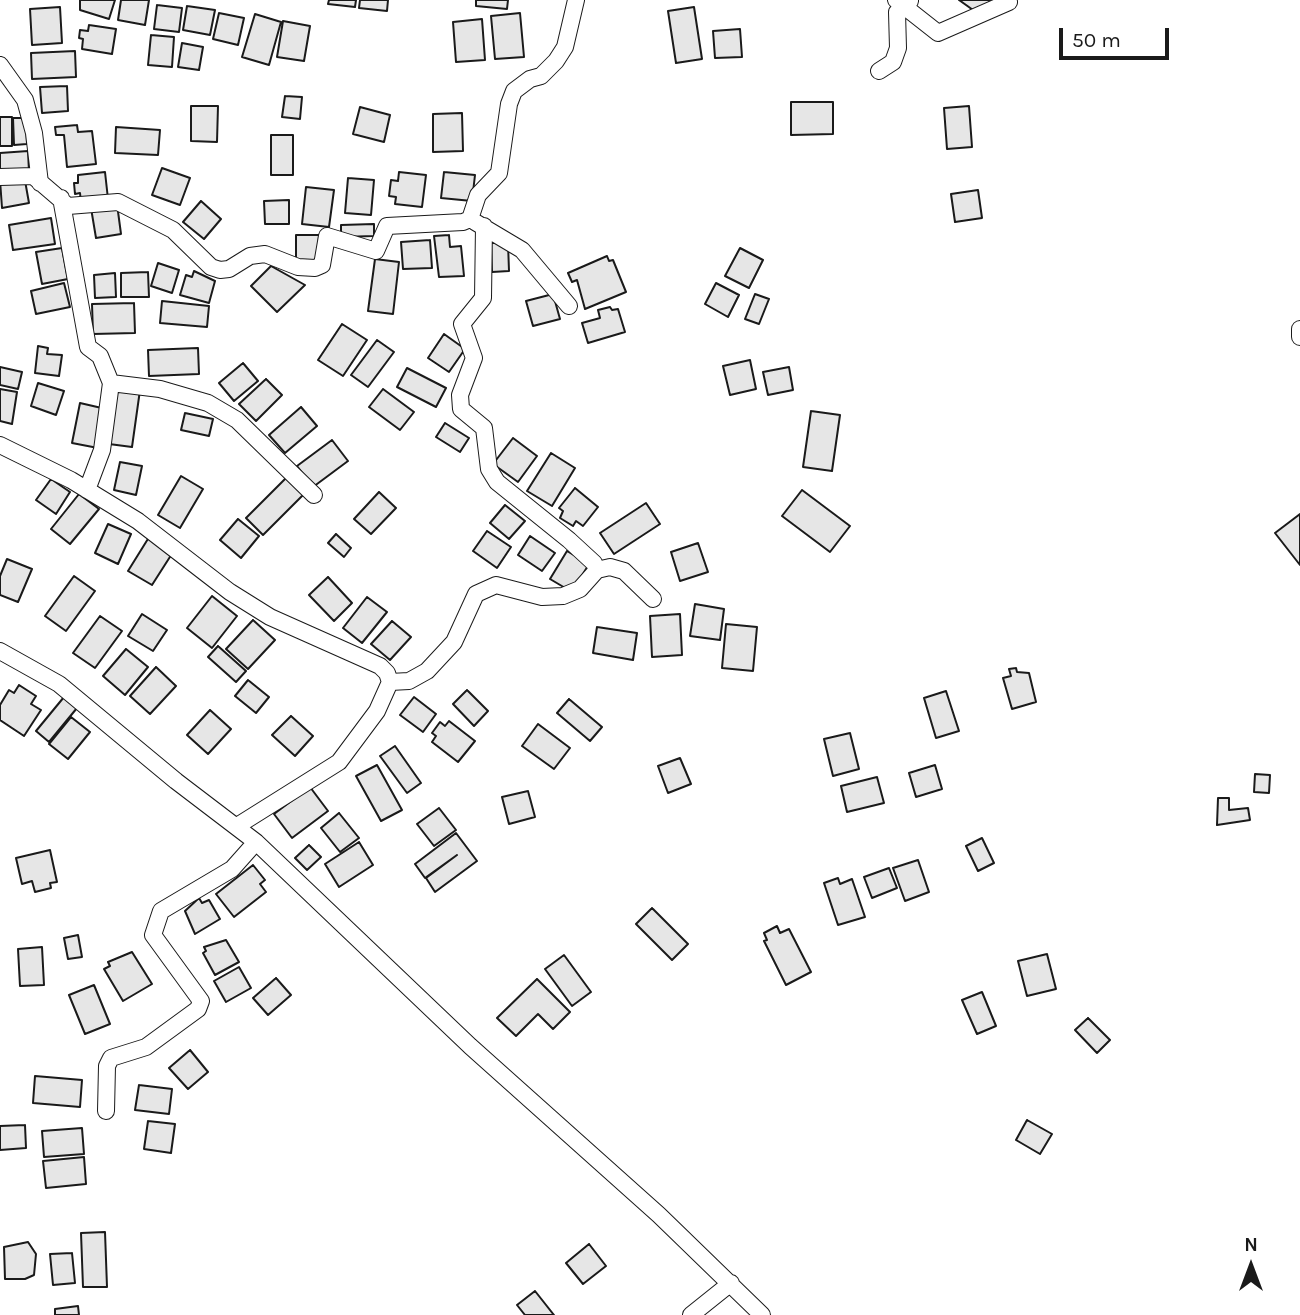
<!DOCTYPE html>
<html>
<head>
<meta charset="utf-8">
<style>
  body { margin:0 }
  #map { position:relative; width:1300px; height:1315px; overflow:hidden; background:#fff; font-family:Karla,sans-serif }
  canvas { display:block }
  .north { position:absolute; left:1216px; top:1231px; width:70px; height:70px; -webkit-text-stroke:5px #fff; paint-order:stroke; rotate:0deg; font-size:19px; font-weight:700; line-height:28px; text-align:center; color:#1a1a1a }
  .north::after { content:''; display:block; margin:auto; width:24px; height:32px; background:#1a1a1a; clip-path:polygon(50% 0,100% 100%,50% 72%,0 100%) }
  .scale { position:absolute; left:1059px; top:28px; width:110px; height:32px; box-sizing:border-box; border:4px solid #1a1a1a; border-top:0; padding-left:9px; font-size:21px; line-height:24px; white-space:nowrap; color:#1a1a1a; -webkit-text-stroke:5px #fff; paint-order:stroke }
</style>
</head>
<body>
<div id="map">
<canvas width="1300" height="1315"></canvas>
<div class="north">N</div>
<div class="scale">50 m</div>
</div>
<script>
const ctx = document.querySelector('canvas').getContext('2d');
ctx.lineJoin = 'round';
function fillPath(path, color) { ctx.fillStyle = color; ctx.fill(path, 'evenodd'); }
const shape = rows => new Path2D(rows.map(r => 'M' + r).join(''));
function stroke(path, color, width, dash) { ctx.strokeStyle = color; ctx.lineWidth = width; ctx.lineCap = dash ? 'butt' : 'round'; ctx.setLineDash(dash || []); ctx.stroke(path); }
const building = shape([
  [80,0,115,0,109,19,80,10,80,0],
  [121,0,149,0,145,25,118,20,121,0],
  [329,0,356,0,355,7,328,4,329,0],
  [360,0,388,0,387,11,359,8,360,0],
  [476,0,508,0,507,9,476,6,476,0],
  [959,0,991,0,980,15,959,0],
  [157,5,182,8,179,32,154,29,157,5],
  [187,6,215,10,210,35,183,30,187,6],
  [60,7,62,43,32,45,30,9,60,7],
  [694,7,702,59,676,63,668,11,694,7],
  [219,13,244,18,238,45,213,39,219,13],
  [520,13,524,57,495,59,491,16,520,13],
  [255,14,281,22,269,65,242,57,255,14],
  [482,19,485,60,456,62,453,22,482,19],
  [283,21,310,26,304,61,277,57,283,21],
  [89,25,116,29,112,54,82,49,83,39,79,38,80,30,88,31,89,25],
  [740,29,742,57,715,58,713,31,740,29],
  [151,35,174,37,172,67,148,65,151,35],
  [182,43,203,47,199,70,178,67,182,43],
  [75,51,76,77,32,79,31,53,75,51],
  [67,86,68,111,42,113,40,87,67,86],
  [285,96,302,97,300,119,282,117,285,96],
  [791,102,833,102,833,134,791,135,791,102],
  [191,106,218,106,217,142,191,141,191,106],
  [969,106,972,147,947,149,944,108,969,106],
  [360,107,390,115,384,142,353,134,360,107],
  [462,113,463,151,433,152,433,114,462,113],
  [0,117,12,117,12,146,0,146,0,117],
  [13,118,26,118,27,144,14,145,13,118],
  [77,125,78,132,92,131,96,164,67,167,64,135,56,135,55,127,77,125],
  [116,127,160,130,158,155,115,153,116,127],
  [271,135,293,135,293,175,271,175,271,135],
  [28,151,29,172,0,174,0,153,28,151],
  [162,168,190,178,180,205,152,195,162,168],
  [105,172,108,199,81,202,80,193,75,194,74,183,78,183,78,175,105,172],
  [399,172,426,175,422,207,395,204,396,197,389,196,391,180,398,181,399,172],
  [444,172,475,175,472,201,441,198,444,172],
  [24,175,29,203,2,208,0,180,24,175],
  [348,178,374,180,371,215,345,213,348,178],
  [306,187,334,190,329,227,302,224,306,187],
  [978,190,982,218,955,222,951,194,978,190],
  [289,200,289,224,265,224,264,201,289,200],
  [201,201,221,219,204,239,183,222,201,201],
  [117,204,121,234,96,238,91,208,117,204],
  [51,218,55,244,13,250,9,225,51,218],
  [374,224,374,236,341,237,341,225,374,224],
  [296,235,319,235,318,262,296,262,296,235],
  [449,235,450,247,461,246,464,276,439,277,434,236,449,235],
  [430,240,432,268,403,269,401,242,430,240],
  [491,243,508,243,509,271,492,272,491,243],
  [62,248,68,279,42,284,36,252,62,248],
  [740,248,763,260,749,288,725,276,740,248],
  [607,256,609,261,613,260,626,292,585,309,577,280,572,282,568,273,607,256],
  [375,259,399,262,393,314,368,311,375,259],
  [158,263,179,270,172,293,151,286,158,263],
  [271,266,305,285,277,312,251,286,271,266],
  [194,271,215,281,209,303,180,295,186,275,192,277,194,271],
  [148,272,149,297,121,297,121,273,148,272],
  [115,273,116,297,95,298,94,275,115,273],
  [64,283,70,307,36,314,31,291,64,283],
  [716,283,739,295,728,317,705,304,716,283],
  [553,294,560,319,533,326,526,301,553,294],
  [755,294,769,299,759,324,745,319,755,294],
  [162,301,209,306,207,327,160,323,162,301],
  [134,303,135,333,93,334,92,304,134,303],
  [610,307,612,310,618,309,625,332,588,343,582,323,600,318,598,310,610,307],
  [342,324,367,340,343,376,318,360,342,324],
  [444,334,465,349,449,372,428,358,444,334],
  [377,340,394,352,368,387,351,375,377,340],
  [38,346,48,348,47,354,62,355,59,376,35,373,38,346],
  [198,348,199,374,149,376,148,350,198,348],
  [750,360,756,389,730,395,723,366,750,360],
  [243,363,258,381,234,401,219,383,243,363],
  [0,367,22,372,18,389,0,385,0,367],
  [789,367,793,390,768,395,763,372,789,367],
  [407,368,446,388,436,407,397,387,407,368],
  [266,379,282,395,256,421,239,404,266,379],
  [38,383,64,391,56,415,31,406,38,383],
  [117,386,140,390,132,447,109,444,117,386],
  [0,389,17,392,12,424,0,421,0,389],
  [383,389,414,412,400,430,369,407,383,389],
  [80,403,106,409,98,448,72,443,80,403],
  [301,407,317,426,285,453,269,435,301,407],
  [811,411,840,415,832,471,803,467,811,411],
  [185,413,213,419,209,436,181,430,185,413],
  [445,423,469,438,460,452,436,437,445,423],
  [513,438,537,456,518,482,493,464,513,438],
  [332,440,348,461,313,487,297,466,332,440],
  [551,453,575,468,552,506,527,491,551,453],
  [120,462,142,466,136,495,114,490,120,462],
  [181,476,203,489,180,528,158,515,181,476],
  [286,478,303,495,263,535,246,518,286,478],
  [51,479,70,492,56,514,36,500,51,479],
  [575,488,598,507,583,526,576,521,573,526,560,518,563,511,559,508,575,488],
  [802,490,850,526,830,552,782,516,802,490],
  [379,492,396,508,371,534,354,519,379,492],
  [79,494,99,509,70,544,51,529,79,494],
  [646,503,660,524,614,554,600,533,646,503],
  [505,505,525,521,509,539,490,523,505,505],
  [1300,514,1300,565,1275,533,1300,514],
  [238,519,259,536,241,558,220,540,238,519],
  [108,524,131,534,118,564,95,553,108,524],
  [487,531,511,547,497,568,473,551,487,531],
  [151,534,175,549,152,585,128,571,151,534],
  [336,534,351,548,344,557,328,543,336,534],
  [530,536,555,553,542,571,518,555,530,536],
  [698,543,708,572,680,581,671,552,698,543],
  [567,551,589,564,572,592,550,579,567,551],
  [7,559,32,569,18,602,0,595,0,576,7,559],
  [74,576,95,591,66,631,45,616,74,576],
  [328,577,352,603,334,621,309,595,328,577],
  [212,596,237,616,212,648,187,628,212,596],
  [367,597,387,612,362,643,343,628,367,597],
  [695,604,724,609,720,640,690,636,695,604],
  [142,614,167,630,153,651,128,636,142,614],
  [680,614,682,655,652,657,650,616,680,614],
  [100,616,122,631,95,668,73,653,100,616],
  [253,620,275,640,248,669,226,649,253,620],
  [392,621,411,637,390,660,371,644,392,621],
  [726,624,757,627,753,671,722,668,726,624],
  [597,627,637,633,633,660,593,653,597,627],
  [218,646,246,671,236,682,208,657,218,646],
  [126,649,148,667,125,695,103,676,126,649],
  [156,667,176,686,150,714,130,696,156,667],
  [1016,668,1017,672,1029,673,1036,702,1012,709,1003,678,1011,676,1009,669,1016,668],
  [248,680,269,697,256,713,235,696,248,680],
  [19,685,36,696,31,704,41,710,24,736,0,720,0,705,9,690,14,693,19,685],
  [467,690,488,711,474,726,453,704,467,690],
  [946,691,959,731,936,738,924,698,946,691],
  [64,697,77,708,49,742,36,731,64,697],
  [414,697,436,714,423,732,400,715,414,697],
  [569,699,602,727,590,741,557,713,569,699],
  [210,710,231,729,208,754,187,735,210,710],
  [291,716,313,736,295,756,272,735,291,716],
  [71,717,90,732,68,759,49,744,71,717],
  [449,721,475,741,458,762,432,742,436,736,432,733,440,722,445,726,449,721],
  [538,724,570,748,554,769,522,746,538,724],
  [850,733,859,769,833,776,824,739,850,733],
  [395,746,421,783,407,793,380,756,395,746],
  [680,758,691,784,668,793,658,766,680,758],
  [377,765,402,810,381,821,356,776,377,765],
  [935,765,942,789,916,797,909,773,935,765],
  [1255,774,1270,775,1269,793,1254,792,1255,774],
  [877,777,884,803,847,812,841,786,877,777],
  [310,787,328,811,292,838,274,814,310,787],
  [528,791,535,817,509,824,502,797,528,791],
  [1218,798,1229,798,1229,810,1248,808,1250,820,1217,825,1218,798],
  [439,808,456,830,434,846,417,824,439,808],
  [339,813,359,838,340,852,321,828,339,813],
  [456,833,477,861,435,892,426,878,457,855,425,878,415,864,456,833],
  [982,838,994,863,978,871,966,846,982,838],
  [359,842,373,865,339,887,325,864,359,842],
  [309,845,321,857,307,870,295,858,309,845],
  [50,850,57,882,50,883,51,888,35,892,32,881,22,884,16,858,50,850],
  [918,860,929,892,905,901,893,868,918,860],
  [253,865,265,880,260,884,266,892,234,917,216,894,253,865],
  [889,868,897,888,872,898,864,877,889,868],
  [838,878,840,884,852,879,865,917,838,925,824,883,838,878],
  [199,898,202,903,209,900,220,919,195,934,185,911,199,898],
  [652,908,688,944,672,960,636,924,652,908],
  [777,926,780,933,789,929,811,972,786,985,764,941,767,940,764,933,777,926],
  [78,935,82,957,68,959,64,938,78,935],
  [226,940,239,962,215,975,203,953,206,951,204,947,226,940],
  [42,947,44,985,20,986,18,949,42,947],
  [132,952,152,984,123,1001,104,969,110,966,108,962,132,952],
  [1047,954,1056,989,1027,996,1018,961,1047,954],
  [564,955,591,992,572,1006,545,969,564,955],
  [239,967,251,988,226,1002,214,981,239,967],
  [276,978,291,995,268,1015,253,998,276,978],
  [537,979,570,1012,553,1029,538,1014,516,1036,497,1018,537,979],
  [94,985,110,1024,85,1034,69,995,94,985],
  [982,992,996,1026,977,1034,962,1000,982,992],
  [1088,1018,1110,1040,1097,1053,1075,1030,1088,1018],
  [190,1050,208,1072,188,1089,169,1068,190,1050],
  [35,1076,82,1080,80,1107,33,1103,35,1076],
  [139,1085,172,1089,169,1114,135,1110,139,1085],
  [1027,1120,1052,1134,1040,1154,1016,1140,1027,1120],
  [148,1121,175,1124,171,1153,144,1149,148,1121],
  [25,1125,26,1148,0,1150,0,1126,25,1125],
  [82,1128,84,1154,44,1157,42,1131,82,1128],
  [84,1157,86,1184,46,1188,43,1161,84,1157],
  [105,1232,107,1287,83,1287,81,1233,105,1232],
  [28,1242,36,1254,34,1275,25,1279,5,1279,4,1247,28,1242],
  [589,1244,606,1266,583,1284,566,1263,589,1244],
  [72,1253,75,1283,53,1285,50,1254,72,1253],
  [535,1291,554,1315,525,1315,517,1305,535,1291],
  [78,1306,79,1315,55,1315,55,1309,78,1306]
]);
const minor = shape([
  [896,0,938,33,1009,2],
  [0,65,25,100,34,133,40,183],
  [879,71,893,62,898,48,897,12,910,1],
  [0,177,33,176,68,206,118,202,173,230,211,267,220,270,229,269,250,256,265,254,298,267,315,268,322,265,327,236,376,251,387,226,463,222,470,219],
  [61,198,88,347,100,356,111,383,102,450,87,490],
  [470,219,478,195,499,173,509,104,514,91,530,79,541,76,556,61,565,47,576,0],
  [475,222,522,250,569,306],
  [484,226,483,298,462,324,474,358,460,395,461,409,484,428,489,469,497,482,569,540,594,563,597,570],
  [1300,329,1300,337],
  [111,383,160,389,208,403,237,420,314,495],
  [0,445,71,480,138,521,230,592,270,617,380,666,387,673,390,682,377,711,339,762,237,826],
  [0,651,59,684,176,781,256,842,470,1046,659,1215,762,1315],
  [390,682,409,681,427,671,454,642,476,594,496,585,542,597,563,596,580,589,597,570,610,567,624,571,653,599],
  [106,1111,107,1066,111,1058,146,1047,198,1009,201,1001,153,935,161,911,232,869,256,842],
  [691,1315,731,1283]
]);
fillPath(building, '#e6e6e6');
stroke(building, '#1a1a1a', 2);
stroke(minor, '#1a1a1a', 18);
stroke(minor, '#fff', 16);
</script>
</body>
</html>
